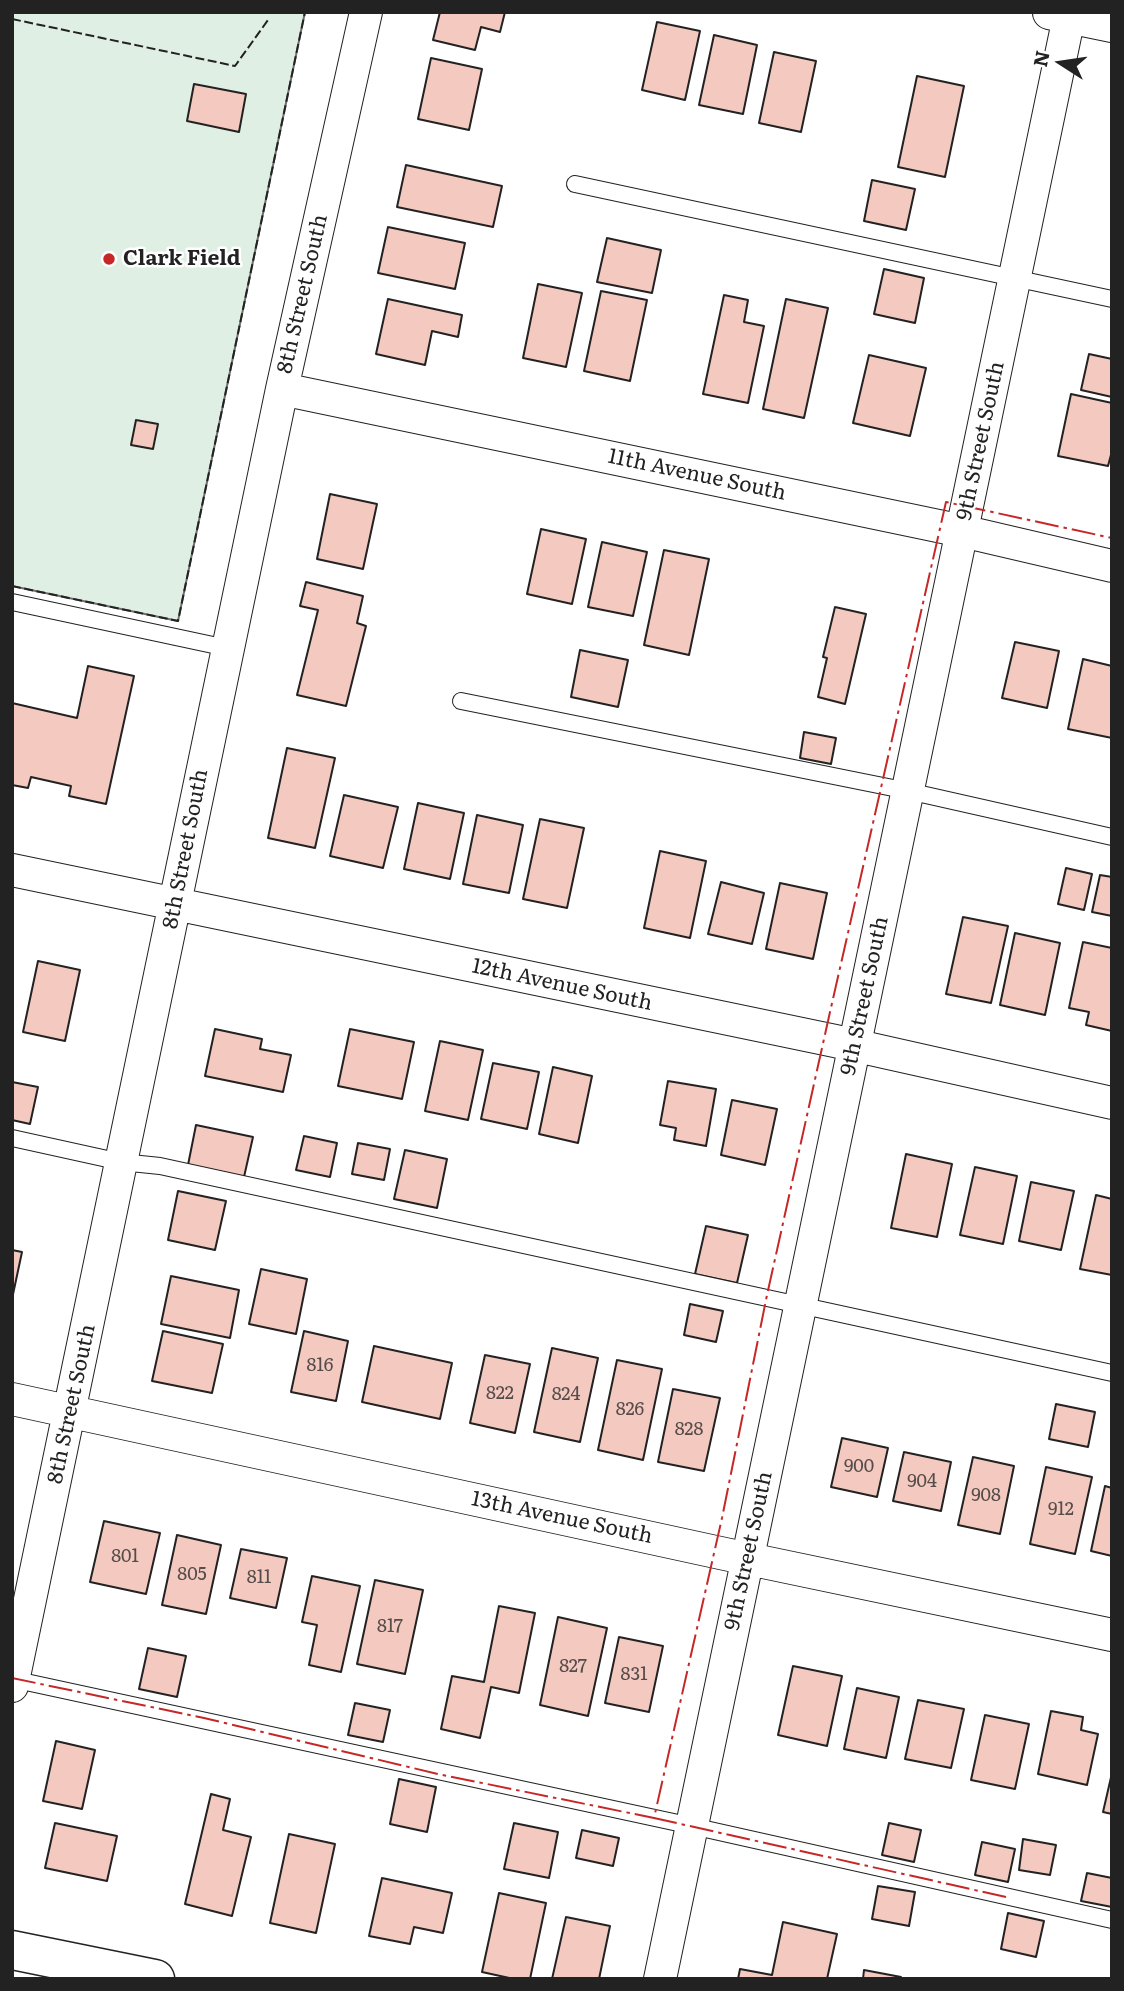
<!DOCTYPE html>
<html>
<head>
<meta charset="utf-8">
<style>
  body { margin:0 }
  #map { position:relative; width:1124px; height:1991px; overflow:hidden; background:#fff; font-family:Literata,serif }
  canvas { display:block }
  .frame { position:absolute; inset:0; border:14px solid #222; pointer-events:none }
  .north { position:absolute; left:1026px; top:28px; width:70px; height:70px; -webkit-text-stroke:5px #fff; paint-order:stroke; rotate:282deg; font-size:19px; font-weight:700; line-height:28px; text-align:center; color:#222 }
  .north::after { content:''; display:block; margin:auto; width:24px; height:32px; background:#222; clip-path:polygon(50% 0,100% 100%,50% 72%,0 100%) }
</style>
</head>
<body>
<div id="map">
<canvas width="1124" height="1991"></canvas>
<div class="frame"></div>
<div class="north">N</div>
</div>
<script>
const ctx = document.querySelector('canvas').getContext('2d');
ctx.lineJoin = 'round';
function fillPath(path, color) { ctx.fillStyle = color; ctx.fill(path, 'evenodd'); }
const shape = rows => new Path2D(rows.map(r => 'M' + r).join(''));
function stroke(path, color, width, dash) { ctx.strokeStyle = color; ctx.lineWidth = width; ctx.lineCap = dash ? 'butt' : 'round'; ctx.setLineDash(dash || []); ctx.stroke(path); }
function drawText(font, color, halo, rows, align = 'center') {
  ctx.font = font + ' Literata,serif'; ctx.lineWidth = 5; ctx.setLineDash([]); ctx.textBaseline = 'middle'; ctx.strokeStyle = halo; ctx.fillStyle = color; for (const [text, x, y, turn = 0] of rows) {
    ctx.save(); ctx.translate(x, y); ctx.rotate((+turn || 0) * Math.PI / 180); ctx.textAlign = isNaN(turn) ? turn : align; if (halo) ctx.strokeText(text, 0, 0); ctx.fillText(text, 0, 0); ctx.restore();
  }
}
const green = shape([
  [12,12,305,12,178,621,12,586,12,12]
]);
const building = shape([
  [440,12,505,12,500,32,481,27,475,50,433,40,440,12],
  [657,22,700,31,685,100,642,90,657,22],
  [714,35,757,45,743,114,699,105,714,35],
  [774,52,816,61,801,132,759,123,774,52],
  [431,58,482,69,469,130,418,119,431,58],
  [917,76,964,86,945,177,898,167,917,76],
  [194,84,246,94,239,132,187,121,194,84],
  [406,165,502,186,493,227,397,207,406,165],
  [872,180,915,189,906,230,864,221,872,180],
  [388,227,465,243,455,289,378,273,388,227],
  [607,238,661,250,652,293,597,282,607,238],
  [884,269,924,278,915,323,874,314,884,269],
  [538,284,582,293,566,367,523,358,538,284],
  [601,291,647,300,630,381,584,371,601,291],
  [724,295,748,300,744,322,764,326,748,403,703,394,724,295],
  [388,299,462,315,458,337,432,331,425,365,376,354,388,299],
  [786,299,828,308,804,418,763,409,786,299],
  [1089,354,1112,359,1112,397,1081,390,1089,354],
  [869,355,926,368,910,436,853,423,869,355],
  [1071,394,1112,403,1112,451,1108,466,1058,456,1071,394],
  [136,420,158,424,153,449,131,445,136,420],
  [330,494,377,504,363,569,317,559,330,494],
  [541,529,586,539,572,604,527,594,541,529],
  [602,542,647,552,633,616,588,607,602,542],
  [664,550,709,559,689,655,644,645,664,550],
  [306,582,363,596,357,623,366,626,346,706,297,695,318,610,300,606,306,582],
  [835,607,866,614,845,704,818,697,827,658,823,657,835,607],
  [1015,642,1059,651,1047,708,1002,698,1015,642],
  [580,650,628,660,618,707,571,697,580,650],
  [1083,659,1112,666,1112,738,1068,729,1083,659],
  [88,666,134,676,106,804,69,796,71,786,31,777,28,788,12,785,12,703,77,718,88,666],
  [804,732,836,738,831,764,800,758,804,732],
  [287,748,335,758,315,848,268,838,287,748],
  [344,795,398,807,383,868,330,856,344,795],
  [418,803,464,813,450,879,404,869,418,803],
  [477,815,523,825,509,893,463,884,477,815],
  [540,819,584,828,567,908,523,899,540,819],
  [660,851,706,861,690,938,644,928,660,851],
  [1066,868,1092,874,1084,910,1058,904,1066,868],
  [1100,875,1112,877,1112,916,1092,912,1100,875],
  [721,882,764,893,752,944,708,934,721,882],
  [780,883,827,893,813,959,766,949,780,883],
  [963,917,1008,926,991,1003,946,994,963,917],
  [1015,933,1060,943,1045,1015,1000,1005,1015,933],
  [1083,942,1112,948,1112,1031,1086,1025,1089,1012,1069,1008,1083,942],
  [38,961,80,970,65,1041,23,1032,38,961],
  [215,1029,262,1039,260,1049,291,1055,283,1092,205,1076,215,1029],
  [350,1029,414,1042,402,1099,338,1086,350,1029],
  [440,1041,483,1050,468,1120,425,1111,440,1041],
  [493,1063,539,1072,527,1129,481,1119,493,1063],
  [553,1067,592,1076,578,1143,539,1134,553,1067],
  [668,1081,716,1089,706,1146,674,1140,676,1128,660,1125,668,1081],
  [12,1082,38,1087,30,1124,12,1120,12,1082],
  [732,1100,777,1109,765,1165,721,1155,732,1100],
  [196,1125,253,1137,244,1177,188,1165,196,1125],
  [304,1136,337,1143,330,1177,296,1170,304,1136],
  [358,1143,390,1149,384,1180,352,1174,358,1143],
  [405,1150,447,1159,437,1208,394,1199,405,1150],
  [906,1154,952,1164,937,1237,891,1228,906,1154],
  [975,1167,1017,1176,1003,1244,960,1235,975,1167],
  [1031,1182,1074,1191,1061,1250,1019,1241,1031,1182],
  [178,1191,226,1201,215,1250,168,1240,178,1191],
  [1096,1195,1112,1199,1112,1275,1080,1269,1096,1195],
  [706,1226,748,1235,737,1283,695,1274,706,1226],
  [12,1250,22,1252,12,1299,12,1250],
  [261,1269,307,1279,296,1334,249,1324,261,1269],
  [171,1276,239,1290,230,1338,161,1324,171,1276],
  [690,1304,723,1311,716,1342,684,1335,690,1304],
  [163,1331,223,1344,212,1393,152,1381,163,1331],
  [304,1331,348,1341,336,1401,291,1392,304,1331],
  [374,1346,452,1363,440,1419,362,1402,374,1346],
  [552,1348,598,1358,580,1442,534,1432,552,1348],
  [485,1355,530,1364,515,1433,470,1423,485,1355],
  [617,1360,662,1369,643,1460,598,1450,617,1360],
  [673,1389,720,1398,704,1471,658,1462,673,1389],
  [1056,1404,1095,1412,1088,1447,1049,1439,1056,1404],
  [842,1438,888,1448,877,1497,831,1487,842,1438],
  [904,1452,951,1462,941,1511,893,1501,904,1452],
  [973,1457,1014,1466,1000,1534,958,1525,973,1457],
  [1046,1467,1092,1477,1075,1554,1030,1544,1046,1467],
  [1105,1486,1112,1488,1112,1556,1091,1551,1105,1486],
  [104,1521,160,1533,146,1594,90,1582,104,1521],
  [177,1535,221,1545,206,1614,162,1605,177,1535],
  [241,1549,287,1558,276,1608,230,1598,241,1549],
  [312,1576,360,1586,341,1672,309,1665,317,1625,302,1622,312,1576],
  [375,1580,423,1590,405,1674,357,1664,375,1580],
  [499,1606,535,1613,519,1693,491,1687,480,1738,441,1729,452,1676,484,1682,499,1606],
  [558,1617,607,1628,588,1716,540,1705,558,1617],
  [619,1637,663,1646,649,1712,605,1703,619,1637],
  [148,1648,186,1656,177,1697,139,1689,148,1648],
  [793,1666,842,1676,827,1746,778,1735,793,1666],
  [857,1688,899,1697,886,1758,844,1749,857,1688],
  [918,1700,964,1709,951,1768,905,1759,918,1700],
  [355,1703,390,1710,383,1742,348,1735,355,1703],
  [1051,1711,1083,1717,1081,1730,1098,1734,1087,1785,1038,1774,1051,1711],
  [985,1715,1029,1724,1015,1789,971,1780,985,1715],
  [56,1741,95,1750,82,1809,43,1801,56,1741],
  [1112,1773,1112,1814,1103,1812,1112,1773],
  [399,1779,436,1787,427,1832,390,1824,399,1779],
  [211,1794,230,1799,223,1830,251,1837,232,1916,185,1904,211,1794],
  [55,1823,117,1836,107,1881,45,1868,55,1823],
  [514,1823,558,1832,549,1878,504,1869,514,1823],
  [889,1823,921,1830,914,1862,882,1855,889,1823],
  [582,1830,619,1838,613,1866,576,1858,582,1830],
  [289,1834,335,1844,316,1933,270,1923,289,1834],
  [1023,1839,1056,1845,1050,1875,1019,1870,1023,1839],
  [982,1842,1015,1849,1008,1882,975,1875,982,1842],
  [1087,1873,1112,1878,1112,1907,1081,1901,1087,1873],
  [382,1878,452,1893,443,1933,414,1927,410,1944,369,1936,382,1878],
  [878,1886,915,1892,909,1926,872,1919,878,1886],
  [499,1893,546,1903,530,1979,514,1979,482,1972,499,1893],
  [1008,1913,1044,1921,1036,1957,1001,1949,1008,1913],
  [566,1917,610,1926,599,1979,552,1979,566,1917],
  [783,1922,837,1934,827,1979,738,1979,740,1969,772,1975,783,1922],
  [864,1970,901,1977,900,1979,863,1979,864,1970]
]);
const lane = shape([
  [575,184,1112,299],
  [12,602,227,648],
  [461,701,908,791,1112,837],
  [12,1138,121,1162,160,1166,1112,1373],
  [12,1679,692,1826,1112,1920]
]);
const street = shape([
  [1049,13,1112,26],
  [282,389,962,531,1112,566],
  [12,870,835,1041,1112,1103],
  [12,1399,725,1554,1112,1635],
  [12,1686,282,389,366,12],
  [660,1979,1070,12]
]);
const secondary = shape([
  [12,1950,155,1979]
]);
const fence = shape([
  [12,19,235,66,268,20],
  [12,586,178,621,305,12]
]);
const power = shape([
  [12,1678,204,1718,438,1774,654,1818],
  [1006,1897,654,1818,722,1518,767,1295,830,1012,946,502,1112,538]
]);
const markers = [
  [109,259,7,"#c62828"]
];
const numberNames = [
  ["816",320,1366],
  ["822",500,1394],
  ["824",566,1395],
  ["826",630,1410],
  ["828",689,1430],
  ["900",859,1467],
  ["904",922,1482],
  ["908",986,1496],
  ["912",1061,1510],
  ["801",125,1557],
  ["805",192,1575],
  ["811",259,1578],
  ["817",390,1627],
  ["827",573,1667],
  ["831",634,1675]
];
const poiNames = [
  ["Clark Field",123,259]
];
const streetNames = [
  ["8th Street South",303,294,-77],
  ["9th Street South",981,441,-78],
  ["11th Avenue South",697,475,12],
  ["8th Street South",186,849,-79],
  ["12th Avenue South",562,985,12],
  ["9th Street South",865,996,-78],
  ["8th Street South",72,1404,-78],
  ["13th Avenue South",562,1518,12],
  ["9th Street South",749,1551,-78]
];
fillPath(green, '#e0efe3');
stroke(green, '#6f6f6f', 2);
fillPath(building, '#f3c9c0');
stroke(building, '#222', 2);
stroke(lane, '#222', 18);
stroke(street, '#222', 34);
stroke(secondary, '#222', 41);
stroke(lane, '#fff', 16);
stroke(street, '#fff', 32);
stroke(secondary, '#fff', 38);
stroke(fence, '#222', 2, [9, 3.5]);
stroke(power, '#c62828', 2, [24, 5, 3.5, 5]);
for (const [x, y, r, color] of markers) { const dot = new Path2D(); dot.arc(x, y, r, 0, 2 * Math.PI); ctx.fillStyle = color; ctx.fill(dot); stroke(dot, '#fff', 2.5); }
drawText('18px', '#564c4a', null, numberNames);
drawText('bold 21px', '#222', '#fff', poiNames, 'left');
drawText('21px', '#222', '#fff', streetNames);
</script>
</body>
</html>
